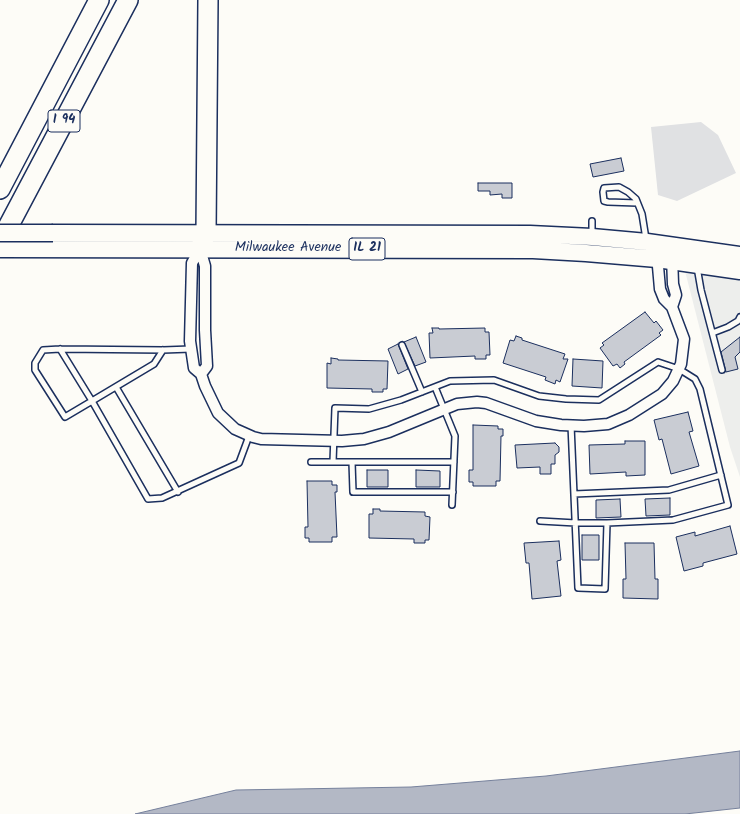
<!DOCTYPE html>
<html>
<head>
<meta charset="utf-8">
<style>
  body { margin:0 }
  canvas { display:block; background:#fdfcf7 }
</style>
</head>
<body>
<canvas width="740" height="814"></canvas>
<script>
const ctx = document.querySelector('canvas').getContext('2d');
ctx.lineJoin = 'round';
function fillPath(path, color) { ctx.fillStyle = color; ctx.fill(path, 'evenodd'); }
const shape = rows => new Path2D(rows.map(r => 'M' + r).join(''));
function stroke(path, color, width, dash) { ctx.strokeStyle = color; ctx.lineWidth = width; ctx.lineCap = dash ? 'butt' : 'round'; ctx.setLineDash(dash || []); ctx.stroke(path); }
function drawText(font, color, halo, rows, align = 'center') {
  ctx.font = font + ' Kalam,sans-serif'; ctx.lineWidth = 3; ctx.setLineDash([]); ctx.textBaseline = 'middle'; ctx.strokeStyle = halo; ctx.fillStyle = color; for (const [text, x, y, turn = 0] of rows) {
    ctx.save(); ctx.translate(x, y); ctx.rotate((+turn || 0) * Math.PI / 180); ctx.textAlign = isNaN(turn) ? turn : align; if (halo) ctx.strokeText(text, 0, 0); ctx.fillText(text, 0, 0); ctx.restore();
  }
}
const built = shape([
  [685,271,740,277,740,477,730,447]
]);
const green = shape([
  [701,122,718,135,736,173,677,201,658,195,651,127]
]);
const water = shape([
  [740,751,740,808,685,814,135,814,236,790,411,787,546,776,740,751]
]);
const building = shape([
  [621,158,624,171,593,177,590,164,621,158],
  [478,183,512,183,512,198,502,198,502,194,490,195,490,191,478,191,478,183],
  [645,312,654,323,656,321,663,330,659,333,661,335,624,362,625,364,620,368,617,364,613,366,600,348,604,345,602,343,645,312],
  [432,328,439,328,439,329,485,328,485,332,489,332,490,355,486,355,486,359,475,359,475,356,430,358,429,333,433,333,432,328],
  [516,336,522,338,522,340,565,354,563,359,568,359,560,382,556,380,555,384,545,380,546,377,503,363,510,340,514,341,516,336],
  [416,337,426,362,415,366,404,342,416,337],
  [740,337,740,352,735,357,738,369,726,372,721,352,740,337],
  [398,344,408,369,398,374,388,349,398,344],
  [331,358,338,359,338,360,388,361,387,389,383,389,383,392,372,392,372,389,327,388,327,363,331,364,331,358],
  [573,359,603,361,602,388,572,386,573,359],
  [688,412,693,431,689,432,699,466,671,474,662,439,659,440,654,420,688,412],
  [473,425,498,426,498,429,503,429,503,436,501,436,500,481,496,481,496,486,473,486,473,482,469,482,469,470,473,470,473,425],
  [625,441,645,441,645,475,626,476,626,472,590,474,589,445,625,444,625,441],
  [555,443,559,447,559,452,555,455,555,464,551,464,551,474,540,474,540,467,517,468,515,445,555,443],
  [367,470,388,470,388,487,367,487,367,470],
  [416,470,440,471,440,487,416,487,416,470],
  [307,481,332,481,332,485,337,485,337,492,335,492,337,537,332,537,332,542,309,542,309,538,305,538,305,527,308,527,307,481],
  [670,498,670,515,646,516,645,499,670,498],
  [620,499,621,517,596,518,596,500,620,499],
  [373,509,380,509,380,511,425,512,425,516,430,517,429,540,425,540,425,543,414,543,414,539,369,538,369,514,373,514,373,509],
  [730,526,737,554,703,563,703,566,684,571,676,537,695,532,695,536,730,526],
  [582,535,599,535,599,560,582,560,582,535],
  [559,541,561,560,557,561,561,596,532,599,529,563,526,563,524,543,559,541],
  [625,543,654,543,655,579,658,579,658,599,623,598,623,579,626,579,625,543]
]);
const lane = shape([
  [637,203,608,202,604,201,603,192,604,188,619,187,628,192,636,199,642,214,646,239],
  [592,221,592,234],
  [697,267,701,290,712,332,715,332,728,327,738,321,740,317],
  [712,332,722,370],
  [402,345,422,392],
  [60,349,92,401,154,364,163,350],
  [191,349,163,350,60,349,43,350,35,363,35,370,65,417,92,401,148,499,162,498,239,463,249,436],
  [116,387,178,492],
  [435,387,455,436,452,505],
  [311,462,454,462],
  [333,462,335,408,369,409,401,400,450,381,494,380,539,396,566,399,599,400,658,362,679,369,695,379,700,389,728,505,673,520,607,523,605,589,578,588,571,425],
  [352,462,353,492,453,492],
  [574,494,669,490,721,475],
  [540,521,576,523,607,523]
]);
const street = shape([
  [200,249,192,263,190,341,194,368,201,374,205,386,218,413,235,429,253,437,261,439,342,441,364,439,389,432,457,404,477,402,486,403,536,421,561,425,584,426,608,424,629,415,662,394,673,381,681,364,684,339,672,307,664,299,660,289,657,255],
  [200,249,205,266,205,330,207,366,201,374],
  [672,256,673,284,676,295,672,307]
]);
const primary = shape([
  [53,233,530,234,592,237,647,242,740,255],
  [0,249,533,250,586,253,657,259,740,271]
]);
const highway = shape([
  [0,189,99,0],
  [0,242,128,0],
  [200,249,206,233,208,0]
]);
const primaryBridge = shape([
  [0,233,53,233]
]);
const shields = [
  [64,121,32],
  [367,249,36]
];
const shieldNames = [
  ["I 94",64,121],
  ["IL 21",367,249]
];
const streetNames = [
  ["Milwaukee Avenue",288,249]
];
fillPath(built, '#edeeec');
fillPath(green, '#e0e1e3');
fillPath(water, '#b3b8c5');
stroke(water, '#76819c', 1);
fillPath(building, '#c9ccd3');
stroke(building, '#1b2f5e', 1);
stroke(lane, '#1b2f5e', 8);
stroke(street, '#1b2f5e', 13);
stroke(primary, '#1b2f5e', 19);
stroke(highway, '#1b2f5e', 22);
stroke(lane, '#fdfcf7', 5);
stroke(street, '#fdfcf7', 10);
stroke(primary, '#fdfcf7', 16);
stroke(highway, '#fdfcf7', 19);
stroke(primaryBridge, '#1b2f5e', 19, []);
stroke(primaryBridge, '#fdfcf7', 16);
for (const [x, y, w] of shields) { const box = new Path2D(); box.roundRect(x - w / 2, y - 11, w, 22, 3); ctx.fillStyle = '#fdfcf7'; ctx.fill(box); stroke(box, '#1b2f5e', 1); }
drawText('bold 13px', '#1b2f5e', null, shieldNames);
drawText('14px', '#1b2f5e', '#fdfcf7', streetNames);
</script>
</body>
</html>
